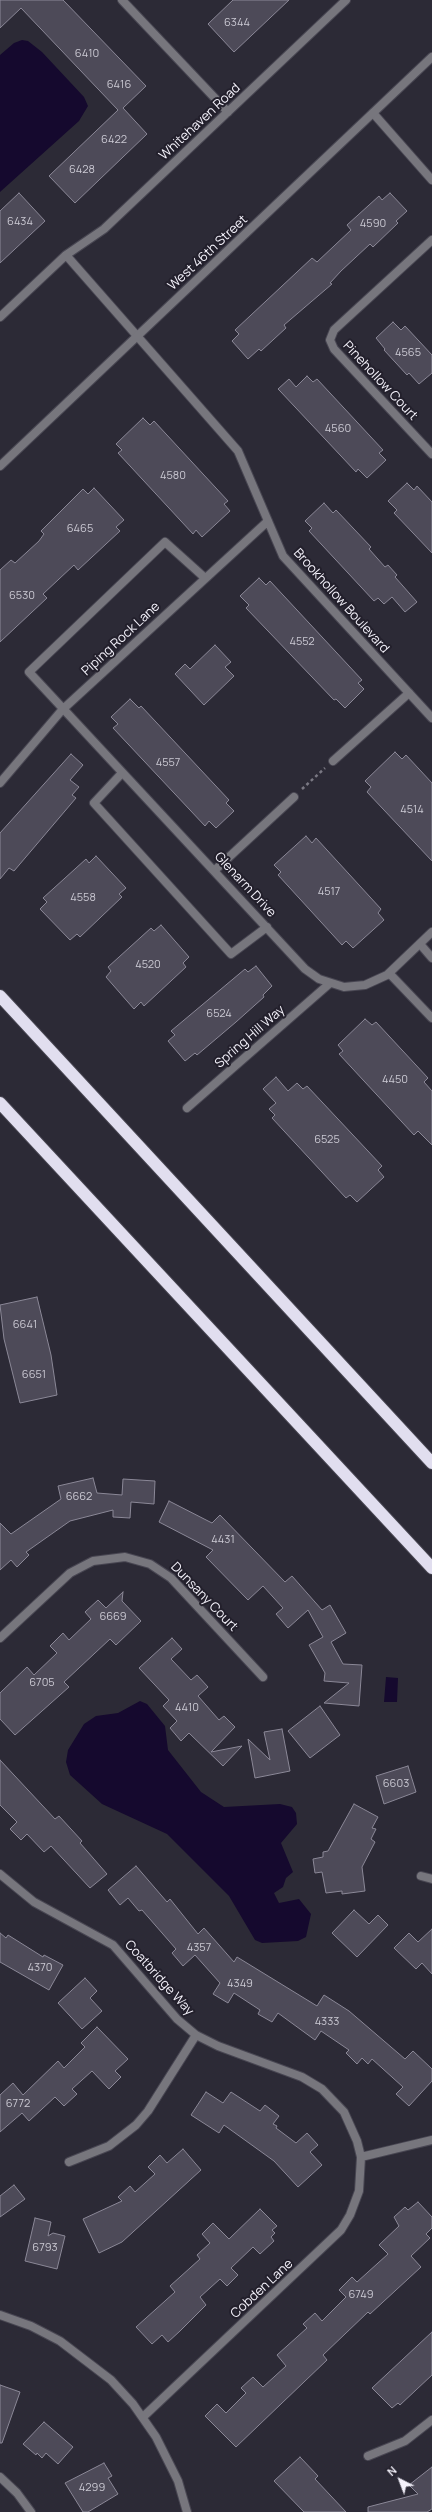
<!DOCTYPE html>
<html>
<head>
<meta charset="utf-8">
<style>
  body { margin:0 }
  #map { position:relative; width:432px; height:2512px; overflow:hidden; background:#2c2a36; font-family:Manrope,sans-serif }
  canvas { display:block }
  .north { position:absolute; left:380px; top:2460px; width:40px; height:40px; -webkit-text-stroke:3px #23202c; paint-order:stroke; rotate:318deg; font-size:11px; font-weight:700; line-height:16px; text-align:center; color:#f4f2fb }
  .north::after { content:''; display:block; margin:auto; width:14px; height:18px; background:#f4f2fb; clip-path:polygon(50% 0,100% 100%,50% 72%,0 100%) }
</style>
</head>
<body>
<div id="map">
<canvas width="432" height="2512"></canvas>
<div class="north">N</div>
</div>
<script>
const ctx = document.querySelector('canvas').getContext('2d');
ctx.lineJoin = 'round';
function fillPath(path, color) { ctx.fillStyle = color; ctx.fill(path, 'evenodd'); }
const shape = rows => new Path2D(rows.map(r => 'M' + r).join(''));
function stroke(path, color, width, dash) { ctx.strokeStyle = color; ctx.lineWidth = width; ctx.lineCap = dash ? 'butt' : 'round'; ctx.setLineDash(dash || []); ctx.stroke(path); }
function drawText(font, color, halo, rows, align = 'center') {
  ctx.font = font + ' Manrope,sans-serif'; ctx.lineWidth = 4; ctx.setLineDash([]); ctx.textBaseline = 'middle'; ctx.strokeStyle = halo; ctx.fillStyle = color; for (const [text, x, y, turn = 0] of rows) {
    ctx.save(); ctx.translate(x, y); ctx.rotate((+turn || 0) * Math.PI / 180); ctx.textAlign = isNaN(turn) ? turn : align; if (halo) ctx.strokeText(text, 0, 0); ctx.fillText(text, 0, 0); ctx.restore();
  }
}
const water = shape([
  [22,40,28,41,42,52,84,97,88,106,79,121,0,192,0,55,14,43],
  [386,1677,398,1678,397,1702,384,1702],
  [140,1701,147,1704,165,1726,168,1750,201,1792,224,1807,280,1804,292,1807,296,1813,297,1824,281,1843,293,1872,286,1878,283,1887,274,1893,279,1903,299,1899,311,1914,306,1937,298,1941,262,1943,255,1940,229,1896,167,1834,102,1804,70,1775,66,1762,68,1750,84,1724,96,1716,118,1713]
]);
const building = shape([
  [0,0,63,0,146,86,123,108,147,134,75,203,49,176,118,110,21,8,0,28,0,0],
  [233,0,289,0,234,52,208,24,233,0],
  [19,193,45,221,0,263,0,211,19,193],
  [390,193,407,211,396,221,398,223,373,247,370,244,341,271,330,283,332,284,284,325,286,328,261,351,259,349,248,359,232,341,239,334,235,330,312,258,317,262,351,230,347,225,379,196,382,200,390,193],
  [393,322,401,330,405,326,432,355,432,373,419,384,409,373,407,375,384,350,385,349,376,338,393,322],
  [307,376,313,382,317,379,383,450,379,453,386,460,367,478,358,469,356,472,280,391,278,389,289,379,296,387,307,376],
  [143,418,150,425,154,421,228,501,224,504,230,511,202,537,196,530,193,534,118,453,122,450,116,444,143,418],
  [407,483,414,490,417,486,432,502,432,553,394,513,397,510,388,501,407,483],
  [94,488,124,520,116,527,120,531,78,570,74,565,43,594,47,598,0,642,0,570,11,560,15,563,39,541,44,534,41,531,83,489,88,494,94,488],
  [324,503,333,513,336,510,371,547,369,549,385,567,388,565,397,575,395,577,417,602,405,612,392,597,384,604,378,598,374,601,309,531,312,528,305,521,324,503],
  [259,578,266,585,270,581,362,680,358,683,364,689,345,708,336,699,334,700,246,608,249,605,240,596,259,578],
  [215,645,231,662,225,667,234,676,204,705,175,674,185,664,190,669,215,645],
  [130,699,139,708,141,706,229,800,226,803,234,811,216,828,209,821,205,826,113,728,118,724,111,717,130,699],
  [395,752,402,759,406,755,432,783,432,861,367,792,371,787,365,781,395,752],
  [71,754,83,765,70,780,79,787,72,795,76,798,14,871,9,868,0,879,0,833,71,754],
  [306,836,312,843,316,838,381,909,378,913,384,920,353,948,346,941,342,945,278,875,281,872,274,865,306,836],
  [96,856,126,888,119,894,122,897,80,937,77,934,70,940,40,909,47,902,43,898,86,859,89,863,96,856],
  [161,925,189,957,183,963,186,967,144,1006,141,1002,134,1009,106,977,111,971,108,967,151,928,154,931,161,925],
  [256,966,272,986,263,995,264,997,236,1022,197,1055,195,1053,185,1061,168,1041,175,1035,171,1031,245,969,248,972,256,966],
  [365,1019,372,1025,376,1022,428,1078,424,1082,432,1091,432,1145,418,1131,414,1135,339,1054,343,1051,338,1045,365,1019],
  [276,1077,288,1091,297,1083,303,1089,307,1086,382,1166,378,1170,384,1177,357,1202,350,1195,346,1198,272,1118,275,1115,269,1109,276,1103,263,1089,276,1077],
  [37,1297,51,1355,57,1395,20,1403,4,1339,0,1305,37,1297],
  [93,1478,97,1493,122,1495,123,1479,155,1481,154,1504,131,1502,130,1518,113,1517,113,1510,70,1521,26,1552,29,1555,17,1567,11,1560,0,1570,0,1523,11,1534,61,1499,58,1486,93,1478],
  [169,1501,212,1523,220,1515,285,1582,292,1576,322,1610,330,1605,346,1633,331,1642,343,1664,362,1665,359,1706,324,1703,349,1683,324,1681,325,1673,309,1645,323,1637,308,1610,288,1628,276,1614,283,1608,263,1586,248,1600,206,1557,213,1550,159,1522,169,1501],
  [123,1592,122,1601,141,1621,116,1645,110,1639,64,1682,69,1687,15,1735,0,1719,0,1693,27,1667,34,1675,57,1653,50,1646,63,1633,69,1640,91,1619,85,1612,98,1600,106,1608,123,1592],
  [172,1638,182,1649,171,1659,191,1680,197,1675,208,1687,198,1696,219,1720,224,1716,235,1727,211,1752,242,1746,223,1766,189,1733,181,1741,170,1728,177,1721,163,1706,169,1700,139,1668,172,1638],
  [320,1706,340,1735,310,1758,288,1731,320,1706],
  [282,1729,290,1771,255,1778,248,1739,270,1760,264,1732,282,1729],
  [0,1760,55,1819,59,1816,82,1841,80,1843,107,1874,90,1888,51,1846,44,1852,27,1834,21,1840,10,1829,17,1822,0,1805,0,1760],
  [408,1766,416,1792,384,1804,376,1776,408,1766],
  [354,1804,378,1817,372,1828,376,1829,371,1839,375,1842,362,1867,365,1891,342,1894,342,1891,326,1893,322,1872,315,1873,313,1859,323,1857,323,1852,328,1851,354,1804],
  [136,1866,167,1902,170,1899,198,1934,204,1928,234,1962,237,1957,317,2006,324,1995,349,2011,405,2059,413,2051,432,2069,432,2081,409,2106,396,2094,403,2087,372,2059,368,2064,362,2058,357,2064,346,2053,349,2050,321,2031,315,2040,278,2013,272,2022,258,2014,260,2010,234,1993,228,2003,213,1994,220,1983,195,1955,183,1966,172,1953,176,1949,142,1910,139,1911,128,1898,120,1905,108,1890,136,1866],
  [354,1910,369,1924,378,1915,388,1925,357,1957,332,1933,354,1910],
  [432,1929,432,1974,422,1963,416,1969,394,1948,409,1933,418,1942,432,1929],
  [0,1933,6,1938,8,1935,43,1957,44,1955,63,1965,49,1990,0,1962,0,1933],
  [85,1978,97,1991,90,1998,102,2011,82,2029,58,2003,85,1978],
  [97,2027,128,2059,115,2071,121,2077,109,2089,92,2071,72,2089,77,2094,64,2106,55,2097,29,2121,22,2113,0,2132,0,2095,13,2083,23,2095,58,2061,64,2068,85,2047,81,2043,97,2027],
  [206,2092,223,2103,231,2092,260,2111,265,2105,279,2116,273,2124,277,2126,276,2128,296,2143,307,2133,318,2145,310,2152,322,2165,298,2187,274,2161,224,2125,219,2133,191,2115,206,2092],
  [183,2149,201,2170,122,2242,99,2253,83,2219,122,2201,118,2197,130,2186,135,2192,155,2174,148,2167,160,2155,167,2163,183,2149],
  [14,2185,25,2199,0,2217,0,2196,14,2185],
  [418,2202,432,2217,432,2228,426,2234,430,2238,411,2256,421,2267,370,2314,368,2312,323,2355,327,2360,236,2447,205,2416,217,2404,226,2413,246,2393,241,2388,253,2377,263,2387,286,2366,277,2355,307,2328,303,2324,315,2313,322,2321,346,2297,339,2290,352,2277,357,2282,388,2254,379,2245,399,2226,394,2217,405,2207,408,2210,418,2202],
  [260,2209,277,2226,272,2230,275,2233,271,2237,274,2241,260,2254,253,2247,231,2268,238,2275,227,2286,220,2279,200,2297,206,2305,180,2331,168,2342,162,2335,152,2344,136,2327,175,2292,170,2286,200,2259,197,2255,210,2243,202,2234,213,2223,229,2239,260,2209],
  [35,2218,51,2222,48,2236,53,2233,65,2236,57,2269,25,2261,35,2218],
  [432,2332,432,2375,400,2405,398,2403,392,2408,372,2388,432,2332],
  [0,2385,20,2392,2,2443,0,2443,0,2385],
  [44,2422,73,2447,58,2464,46,2453,42,2458,37,2453,36,2455,23,2444,44,2422],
  [300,2457,318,2476,315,2479,346,2512,304,2512,274,2481,300,2457],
  [104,2463,112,2476,108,2478,118,2494,88,2512,83,2512,65,2483,104,2463],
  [432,2467,432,2509,427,2512,368,2512,368,2507,418,2494,409,2485,432,2467]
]);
const path = shape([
  [302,789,325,768]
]);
const service = shape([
  [333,761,409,693],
  [215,870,294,797],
  [420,944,432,958]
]);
const minor = shape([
  [122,0,228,112],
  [373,113,432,180],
  [432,240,334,330,330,340,334,349,432,454],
  [66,255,238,451,283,556,432,718],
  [0,317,66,255,104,229,346,0],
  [205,578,165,542,29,672,305,969,319,979,344,987,365,985,387,975,432,932],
  [122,773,94,803,231,954,267,927],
  [0,783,62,710,268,521],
  [389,973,432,1018],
  [187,1108,329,984],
  [0,1638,70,1573,93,1561,125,1557,150,1564,171,1578,263,1677],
  [0,1874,34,1902,113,1945,177,2019,196,2035,218,2046,302,2077,322,2089,344,2112,357,2141,361,2157,359,2191,350,2215,341,2230,143,2417],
  [421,1876,432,1879],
  [361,2157,432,2140],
  [69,2162,109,2146,136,2125,148,2111,196,2035],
  [0,2315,31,2326,60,2341,111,2380,133,2404,156,2437,178,2481,187,2512],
  [368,2456,405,2441,432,2420],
  [0,2477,17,2493,31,2512]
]);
const tertiary = shape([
  [0,466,432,57]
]);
const motorway = shape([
  [0,996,432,1463],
  [0,1103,432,1568]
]);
const numberNames = [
  ["6344",237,23],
  ["6410",87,54],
  ["6416",119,85],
  ["6422",114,140],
  ["6428",82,170],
  ["6434",20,222],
  ["4590",373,224],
  ["4565",408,353],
  ["4560",338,429],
  ["4580",173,476],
  ["6465",80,529],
  ["6530",22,596],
  ["4552",302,642],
  ["4557",168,763],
  ["4514",412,810],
  ["4517",329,892],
  ["4558",83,898],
  ["4520",148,965],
  ["6524",219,1014],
  ["4450",395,1080],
  ["6525",327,1140],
  ["6641",25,1325],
  ["6651",34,1375],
  ["6662",79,1497],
  ["4431",223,1540],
  ["6669",113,1617],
  ["6705",42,1683],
  ["4410",187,1708],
  ["6603",396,1784],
  ["4357",199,1948],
  ["4370",40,1968],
  ["4349",240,1984],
  ["4333",327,2022],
  ["6772",18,2104],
  ["6793",45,2248],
  ["6749",361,2295],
  ["4299",92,2488]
];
const streetNames = [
  ["Whitehaven Road",200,122,-43],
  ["West 46th Street",208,253,-43],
  ["Pinehollow Court",380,381,47],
  ["Brookhollow Boulevard",341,601,48],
  ["Piping Rock Lane",121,639,-43],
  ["Glenarm Drive",245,885,47],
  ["Spring Hill Way",250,1037,-41],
  ["Dunsany Court",204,1597,46],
  ["Coatbridge Way",159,1978,48],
  ["Cobden Lane",262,2289,-43]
];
fillPath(water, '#15092e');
fillPath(building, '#4d4a58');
stroke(building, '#8b8897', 1);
stroke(service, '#484652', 10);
stroke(minor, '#484652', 10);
stroke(tertiary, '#484652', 10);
stroke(motorway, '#484652', 14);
stroke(path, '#7a7883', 2.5, [3, 3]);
stroke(service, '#77767d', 8);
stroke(minor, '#77767d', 8);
stroke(tertiary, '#77767d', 8);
stroke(motorway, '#e1deef', 12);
drawText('11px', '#cac8d2', null, numberNames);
drawText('13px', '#f4f2fb', '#23202c', streetNames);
</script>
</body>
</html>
